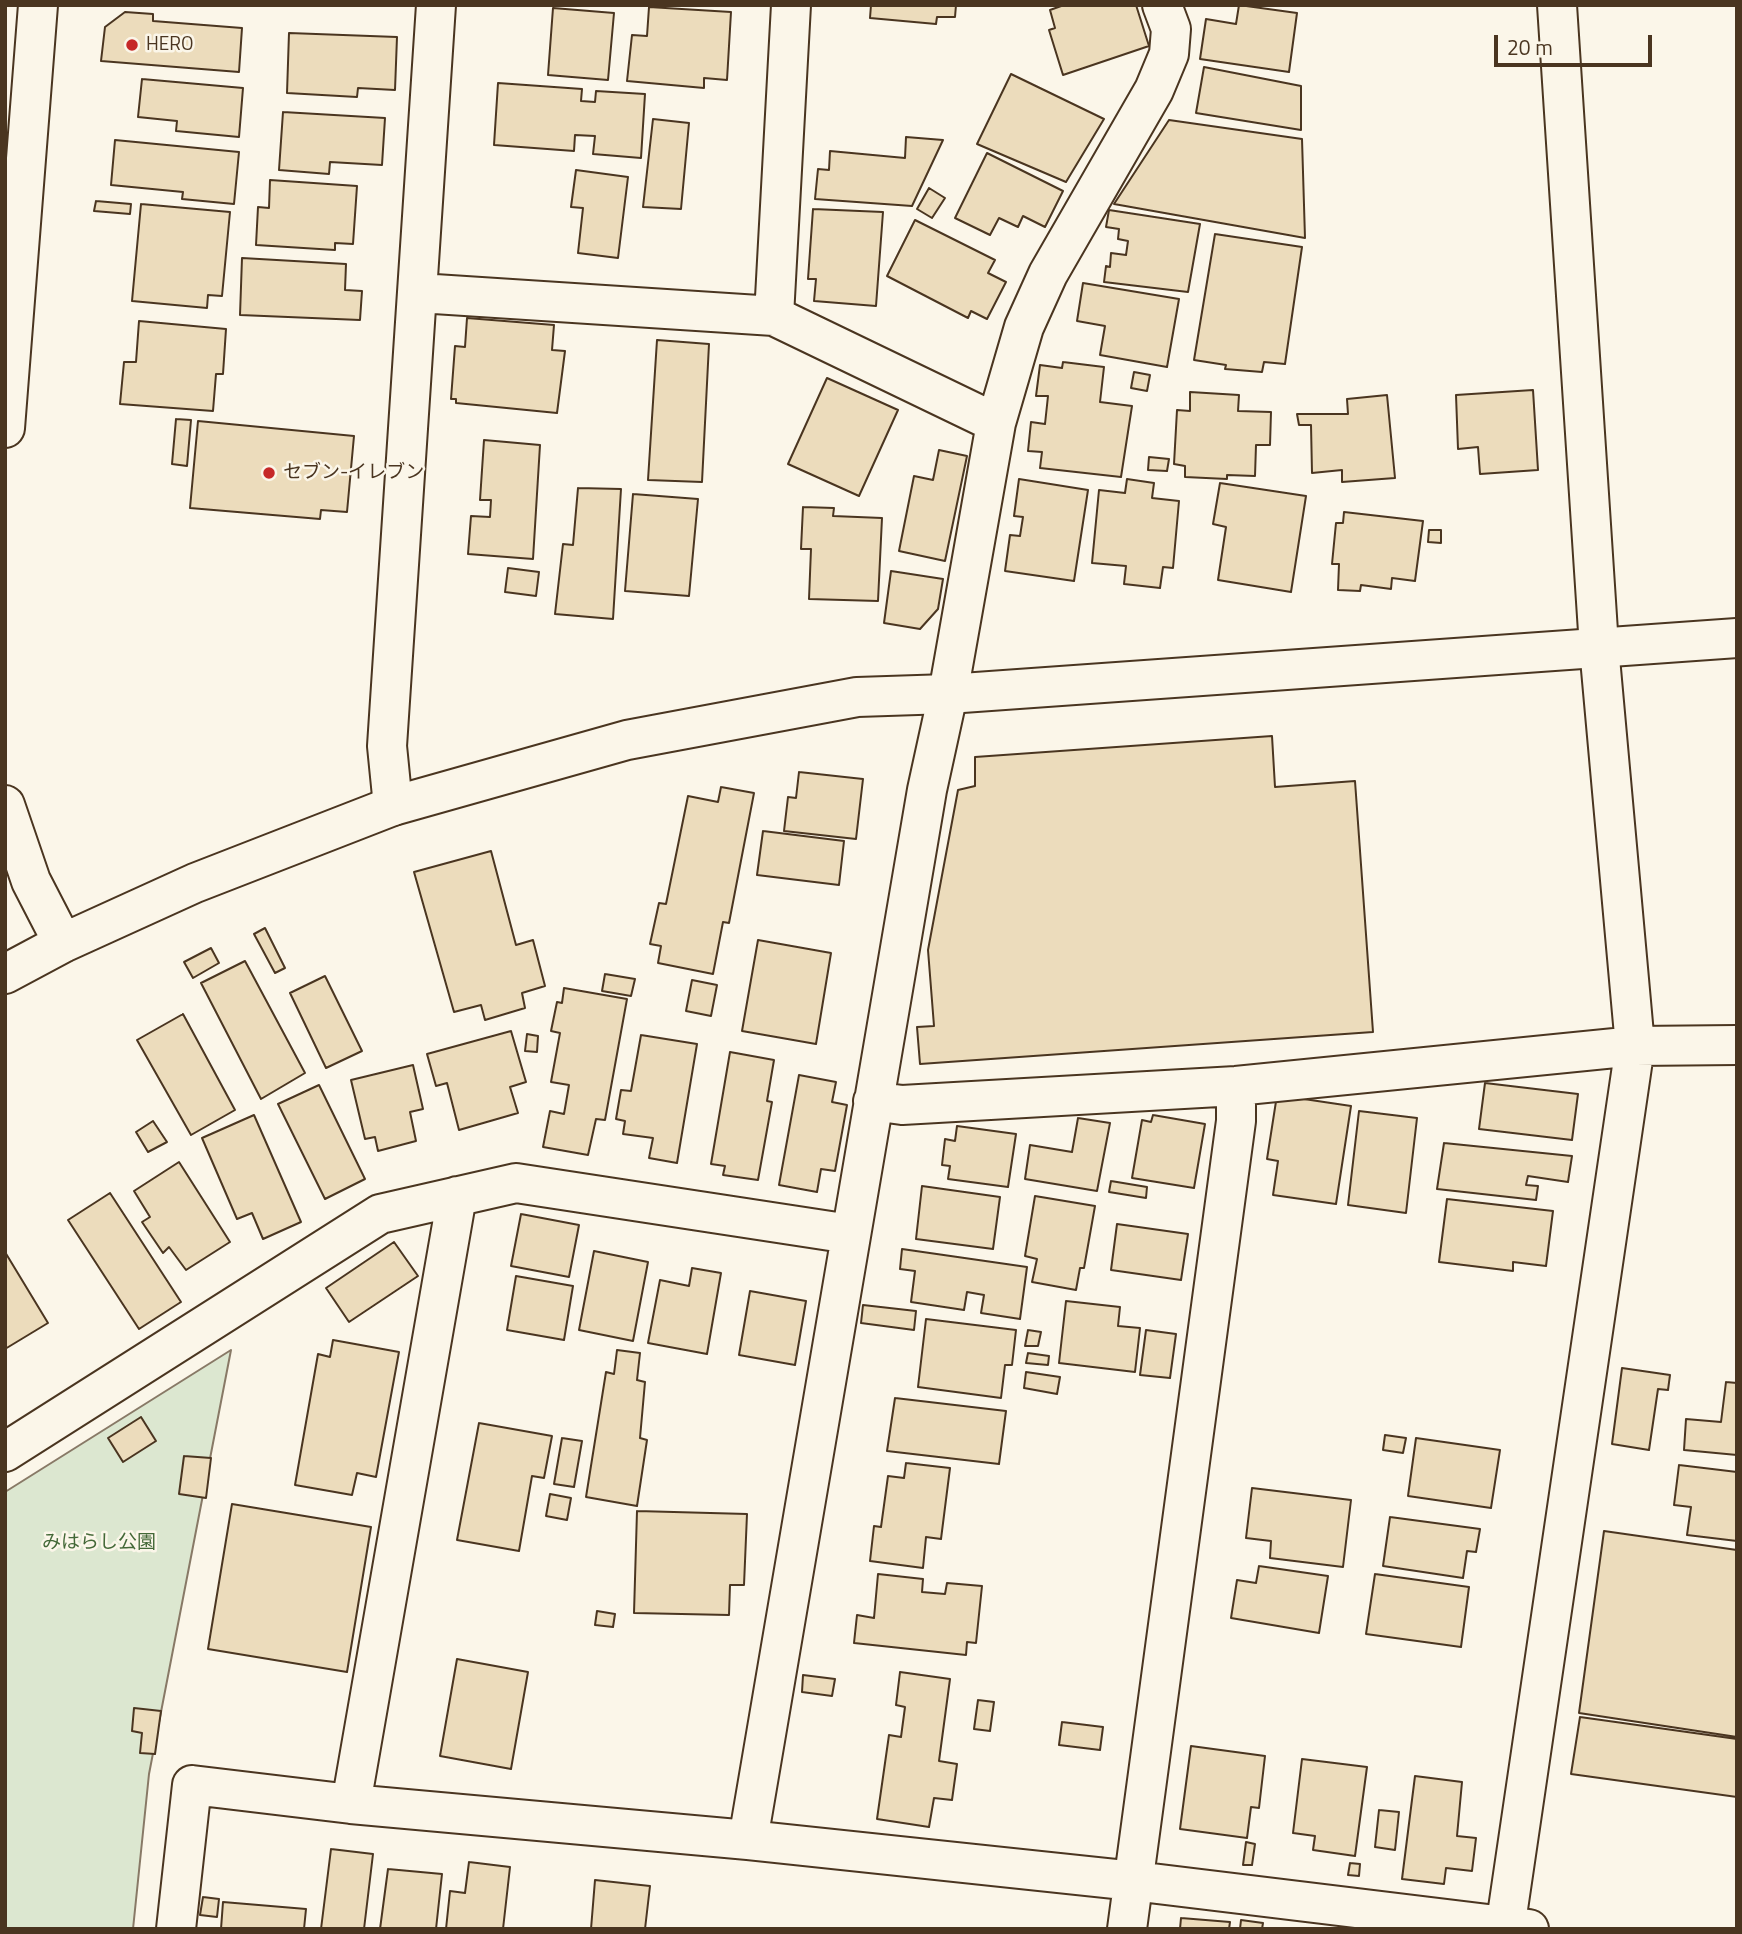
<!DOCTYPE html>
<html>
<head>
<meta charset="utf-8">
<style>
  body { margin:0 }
  #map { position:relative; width:1742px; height:1934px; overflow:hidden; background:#fbf6e9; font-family:"Titillium Web",sans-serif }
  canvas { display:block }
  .frame { position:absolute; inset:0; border:7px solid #4a3520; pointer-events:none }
  .scale { position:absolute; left:1494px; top:35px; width:158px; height:32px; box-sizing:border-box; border:4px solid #4a3520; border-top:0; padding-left:9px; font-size:21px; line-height:24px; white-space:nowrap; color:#4a3520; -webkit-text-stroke:5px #fbf6e9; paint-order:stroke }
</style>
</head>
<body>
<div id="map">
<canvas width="1742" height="1934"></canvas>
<div class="frame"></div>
<div class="scale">20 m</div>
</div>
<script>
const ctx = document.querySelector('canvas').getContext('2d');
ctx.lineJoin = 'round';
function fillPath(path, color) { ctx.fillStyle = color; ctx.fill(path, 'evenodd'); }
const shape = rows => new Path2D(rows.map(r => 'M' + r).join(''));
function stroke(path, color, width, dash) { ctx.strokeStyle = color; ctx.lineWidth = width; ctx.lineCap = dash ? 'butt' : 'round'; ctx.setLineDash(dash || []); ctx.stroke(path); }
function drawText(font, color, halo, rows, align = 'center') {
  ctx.font = font + ' "Titillium Web","Noto Sans JP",sans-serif'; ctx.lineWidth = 5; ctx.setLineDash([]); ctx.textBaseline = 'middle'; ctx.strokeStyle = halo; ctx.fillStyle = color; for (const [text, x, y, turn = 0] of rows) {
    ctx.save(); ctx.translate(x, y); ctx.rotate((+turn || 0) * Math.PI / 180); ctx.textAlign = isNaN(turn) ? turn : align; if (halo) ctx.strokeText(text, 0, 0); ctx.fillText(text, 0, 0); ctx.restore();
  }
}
const green = shape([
  [231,1350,149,1774,133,1929,5,1929,5,1492,231,1350]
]);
const building = shape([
  [871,5,956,5,955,17,937,17,936,24,870,18,871,5],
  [1064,5,1136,5,1149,46,1063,75,1049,30,1055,28,1050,10,1064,5],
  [1239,5,1297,13,1289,72,1200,59,1206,19,1236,24,1239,5],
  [649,7,731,12,727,80,704,78,704,88,627,81,632,35,647,36,649,7],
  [553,8,614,13,608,80,548,75,553,8],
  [125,12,153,14,153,21,242,28,239,72,101,61,105,27,125,12],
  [289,33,397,37,395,90,358,88,357,97,287,93,289,33],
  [1204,67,1301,86,1301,130,1196,113,1204,67],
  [1011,74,1104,119,1066,182,977,144,1011,74],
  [142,79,243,88,239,137,176,131,177,121,138,117,142,79],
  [498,83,582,89,581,101,595,102,596,91,645,94,641,158,593,154,595,136,575,135,574,151,494,145,498,83],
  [283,112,385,118,382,165,330,162,329,174,279,170,283,112],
  [653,119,689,123,681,209,643,207,653,119],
  [1169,120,1302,139,1305,238,1114,204,1169,120],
  [906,137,943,140,912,206,815,199,818,169,829,170,830,151,905,158,906,137],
  [115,140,239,152,234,204,182,199,183,192,111,185,115,140],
  [987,153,1063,191,1045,227,1023,216,1018,227,999,218,990,235,955,218,987,153],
  [576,170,628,177,618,258,578,253,583,208,571,207,576,170],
  [270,180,357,186,353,244,335,243,335,250,256,245,258,207,269,208,270,180],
  [929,188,945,198,932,218,917,209,929,188],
  [96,201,131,204,130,214,94,211,96,201],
  [141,204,230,212,222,296,208,295,207,308,132,301,141,204],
  [813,209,883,212,876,306,814,301,816,279,808,279,813,209],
  [1109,210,1200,224,1188,292,1104,282,1106,266,1110,267,1111,253,1126,255,1128,241,1118,239,1119,229,1106,227,1109,210],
  [915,220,995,260,988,273,1006,282,987,319,971,311,968,318,887,276,915,220],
  [1215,234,1302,247,1285,364,1264,362,1262,372,1225,369,1226,365,1194,360,1215,234],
  [242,258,346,264,345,290,362,291,360,320,240,315,242,258],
  [1083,283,1179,299,1167,367,1100,355,1105,326,1077,321,1083,283],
  [467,318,554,325,552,350,565,351,557,413,456,403,456,399,451,399,455,346,465,347,467,318],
  [139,321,226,329,223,374,216,374,213,411,120,404,124,362,136,362,139,321],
  [657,340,709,344,702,482,648,480,657,340],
  [1063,362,1104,367,1100,402,1132,406,1121,477,1040,468,1042,452,1028,451,1031,422,1045,424,1048,396,1036,396,1040,365,1062,368,1063,362],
  [1134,372,1150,375,1147,391,1131,388,1134,372],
  [827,378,898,410,859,496,788,464,827,378],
  [1533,390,1538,470,1480,474,1478,447,1458,449,1456,395,1533,390],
  [1190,392,1239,395,1238,411,1271,412,1270,445,1256,445,1255,476,1227,475,1227,479,1185,477,1185,466,1174,464,1177,410,1190,411,1190,392],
  [1387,395,1395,478,1342,482,1342,470,1312,473,1311,425,1299,425,1297,414,1348,414,1347,399,1387,395],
  [176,419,191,420,187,466,172,464,176,419],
  [198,421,354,436,347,512,321,510,320,519,190,508,198,421],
  [484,440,540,445,533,559,468,554,471,516,490,517,491,500,480,500,484,440],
  [939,450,967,456,945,561,899,551,914,476,933,480,939,450],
  [1149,457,1169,459,1167,471,1148,470,1149,457],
  [1019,479,1088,490,1074,581,1005,571,1010,535,1020,536,1023,517,1014,516,1019,479],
  [1127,479,1154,483,1152,498,1179,501,1173,568,1163,567,1160,588,1124,584,1126,566,1092,563,1099,490,1125,493,1127,479],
  [1220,483,1306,496,1291,592,1218,580,1226,527,1213,524,1220,483],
  [578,488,621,489,613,619,555,614,563,544,573,545,578,488],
  [633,494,698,499,689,596,625,591,633,494],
  [803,507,834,508,833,516,882,518,878,601,809,599,811,549,801,549,803,507],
  [1344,512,1423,521,1415,581,1392,578,1391,589,1361,585,1360,591,1338,590,1339,564,1332,564,1336,523,1343,523,1344,512],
  [1429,530,1441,530,1441,543,1428,542,1429,530],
  [508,568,539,572,536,596,505,592,508,568],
  [891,571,943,579,938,609,920,629,884,623,891,571],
  [1272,736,1275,787,1355,781,1373,1032,920,1064,917,1027,934,1026,928,950,958,790,975,786,975,757,1272,736],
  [799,772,863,779,856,839,784,831,788,797,796,798,799,772],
  [721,787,754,793,729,923,723,922,713,974,658,963,661,946,650,944,659,903,666,904,688,796,718,802,721,787],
  [763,831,844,841,839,885,757,875,763,831],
  [491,851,516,945,533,940,545,986,522,993,525,1008,485,1020,481,1005,454,1012,414,872,491,851],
  [265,928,285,968,275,973,254,934,265,928],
  [758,940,831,953,816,1044,742,1031,758,940],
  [211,948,219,963,193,978,184,962,211,948],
  [245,961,305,1073,261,1099,201,983,245,961],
  [605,974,635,979,631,996,602,991,605,974],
  [325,976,362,1051,326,1068,290,993,325,976],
  [692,980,717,985,711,1016,686,1011,692,980],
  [564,988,627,999,605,1120,596,1119,588,1155,543,1147,550,1111,564,1114,569,1085,551,1082,560,1033,551,1031,557,1002,562,1003,564,988],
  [183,1014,235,1110,191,1135,137,1040,183,1014],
  [511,1031,526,1082,510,1087,518,1113,459,1130,447,1083,436,1086,427,1054,511,1031],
  [527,1034,538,1036,537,1052,525,1051,527,1034],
  [641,1035,697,1044,677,1163,649,1158,653,1138,623,1134,625,1121,616,1119,621,1090,631,1091,641,1035],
  [730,1052,774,1060,767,1101,772,1102,758,1180,723,1175,725,1166,711,1164,730,1052],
  [413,1065,423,1109,410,1112,416,1141,378,1151,375,1137,365,1139,351,1080,413,1065],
  [799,1075,836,1082,832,1102,847,1105,835,1171,821,1169,817,1192,779,1185,799,1075],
  [1485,1083,1578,1094,1572,1140,1479,1129,1485,1083],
  [319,1085,365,1179,325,1199,278,1104,319,1085],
  [1277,1095,1351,1106,1336,1204,1273,1195,1278,1161,1267,1159,1277,1095],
  [1359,1111,1417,1118,1406,1213,1348,1205,1359,1111],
  [254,1115,301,1222,263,1239,252,1213,237,1219,202,1138,254,1115],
  [1153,1115,1205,1124,1194,1188,1132,1178,1142,1120,1151,1122,1153,1115],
  [1078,1118,1110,1123,1097,1191,1025,1179,1030,1145,1072,1152,1078,1118],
  [153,1121,167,1142,148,1152,136,1132,153,1121],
  [957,1126,1016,1134,1008,1187,948,1179,950,1166,942,1165,945,1139,955,1141,957,1126],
  [1444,1143,1572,1156,1568,1182,1528,1176,1526,1185,1538,1186,1536,1200,1437,1189,1444,1143],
  [179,1162,230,1242,186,1270,169,1247,163,1253,142,1222,150,1217,134,1191,179,1162],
  [1111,1181,1147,1187,1146,1198,1109,1192,1111,1181],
  [922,1186,1000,1197,993,1249,916,1239,922,1186],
  [110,1193,181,1302,139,1329,68,1220,110,1193],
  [1035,1196,1095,1206,1084,1268,1080,1268,1076,1290,1032,1282,1037,1259,1025,1256,1035,1196],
  [1447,1199,1553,1211,1546,1266,1513,1262,1513,1271,1439,1262,1447,1199],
  [521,1214,579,1225,569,1277,511,1266,521,1214],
  [1117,1224,1188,1234,1181,1280,1111,1270,1117,1224],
  [394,1242,418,1276,349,1322,326,1288,394,1242],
  [902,1249,1027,1267,1020,1319,981,1313,984,1295,967,1292,964,1310,911,1302,915,1271,900,1269,902,1249],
  [594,1251,648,1262,633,1341,579,1330,594,1251],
  [5,1252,48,1323,5,1349,5,1252],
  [692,1268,721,1273,707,1354,648,1343,660,1280,689,1286,692,1268],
  [516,1276,573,1286,564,1340,507,1330,516,1276],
  [750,1291,806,1301,795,1365,739,1355,750,1291],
  [1066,1301,1120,1307,1118,1326,1140,1328,1135,1372,1059,1363,1066,1301],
  [863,1305,916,1311,914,1330,861,1323,863,1305],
  [926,1319,1016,1330,1012,1365,1005,1365,1001,1398,918,1387,926,1319],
  [1028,1330,1041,1332,1038,1346,1025,1346,1028,1330],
  [1146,1330,1176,1334,1170,1378,1140,1375,1146,1330],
  [333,1340,399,1352,376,1477,357,1473,352,1495,295,1485,318,1354,330,1357,333,1340],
  [617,1350,640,1353,637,1380,645,1382,640,1438,647,1440,637,1506,586,1497,606,1372,614,1374,617,1350],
  [1028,1353,1049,1356,1048,1365,1026,1363,1028,1353],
  [1622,1368,1670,1375,1668,1390,1658,1389,1649,1450,1612,1444,1622,1368],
  [1026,1372,1060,1377,1057,1394,1024,1388,1026,1372],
  [1726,1382,1737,1383,1737,1455,1684,1450,1686,1419,1721,1422,1726,1382],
  [895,1398,1006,1411,999,1464,887,1451,895,1398],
  [141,1417,156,1441,123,1462,108,1438,141,1417],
  [479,1423,552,1436,544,1478,532,1476,519,1551,457,1540,479,1423],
  [1385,1435,1406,1438,1403,1453,1383,1450,1385,1435],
  [562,1438,582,1441,574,1487,554,1484,562,1438],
  [1416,1438,1500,1450,1491,1508,1408,1496,1416,1438],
  [184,1456,211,1458,206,1498,179,1494,184,1456],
  [906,1463,950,1468,941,1539,926,1537,923,1568,870,1561,874,1526,881,1527,888,1476,904,1478,906,1463],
  [1679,1465,1737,1472,1737,1541,1687,1535,1691,1507,1674,1505,1679,1465],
  [1252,1488,1351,1500,1343,1567,1270,1558,1271,1541,1246,1538,1252,1488],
  [550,1494,571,1498,567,1520,546,1516,550,1494],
  [232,1504,371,1527,347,1672,208,1649,232,1504],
  [637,1511,747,1514,744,1585,730,1585,729,1615,634,1613,637,1511],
  [1390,1517,1480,1529,1476,1552,1467,1551,1463,1578,1383,1566,1390,1517],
  [1604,1531,1737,1550,1737,1737,1579,1713,1604,1531],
  [1259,1566,1328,1576,1319,1633,1231,1618,1237,1580,1256,1583,1259,1566],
  [878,1574,923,1579,922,1592,945,1594,947,1583,982,1586,976,1643,967,1642,966,1655,854,1643,857,1615,874,1618,878,1574],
  [1375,1574,1469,1587,1461,1647,1366,1634,1375,1574],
  [597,1611,615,1614,613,1627,595,1625,597,1611],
  [457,1659,528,1672,511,1769,440,1756,457,1659],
  [900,1672,950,1679,939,1761,957,1764,952,1800,934,1798,929,1827,877,1819,889,1735,901,1737,905,1707,896,1705,900,1672],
  [803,1675,835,1679,832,1696,802,1692,803,1675],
  [978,1700,994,1702,990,1731,974,1729,978,1700],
  [134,1708,161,1711,155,1754,140,1753,142,1733,132,1731,134,1708],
  [1580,1717,1737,1739,1737,1797,1571,1774,1580,1717],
  [1062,1722,1103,1727,1100,1750,1059,1745,1062,1722],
  [1191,1746,1265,1756,1259,1808,1251,1807,1247,1838,1180,1829,1191,1746],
  [1302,1759,1367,1767,1355,1856,1313,1850,1315,1836,1293,1833,1302,1759],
  [1415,1776,1462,1782,1457,1836,1476,1838,1472,1871,1446,1868,1444,1884,1402,1879,1415,1776],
  [1379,1810,1399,1812,1395,1850,1375,1847,1379,1810],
  [1246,1842,1255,1844,1252,1865,1243,1865,1246,1842],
  [331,1849,373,1854,364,1929,321,1929,331,1849],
  [469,1862,510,1867,503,1929,446,1929,450,1891,465,1893,469,1862],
  [1350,1863,1360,1864,1359,1876,1348,1875,1350,1863],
  [388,1869,442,1874,436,1929,380,1929,388,1869],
  [595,1880,650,1886,645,1929,591,1929,595,1880],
  [203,1897,219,1899,217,1917,200,1915,203,1897],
  [223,1902,306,1909,304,1929,221,1929,223,1902],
  [1181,1918,1230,1922,1229,1929,1180,1929,1181,1918],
  [1241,1920,1263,1923,1262,1929,1240,1929,1241,1920]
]);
const minor = shape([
  [419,293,774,316,996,423],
  [774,316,791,5],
  [393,806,387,746,436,5],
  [873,1101,902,1105,1236,1086,1635,1046,1737,1045],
  [5,1452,380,1214,516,1183,850,1234],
  [351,1804,457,1196],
  [748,1840,927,790,948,694,996,423,1024,327,1048,274,1154,90,1169,54,1171,29,1162,5],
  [176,1929,192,1785,351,1804,748,1840,1134,1881,1529,1929],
  [1127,1929,1236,1121,1236,1086],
  [1505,1929,1635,1046,1599,647,1557,5]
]);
const tertiary = shape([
  [5,428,38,5],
  [5,805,31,881,63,943],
  [5,974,63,943,195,883,393,806,627,740,857,697,948,694,1737,638]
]);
const markers = [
  [132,45,7,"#c62828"],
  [269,473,7,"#c62828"]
];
const poiNames = [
  ["HERO",146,45],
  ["セブン-イレブン",283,473]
];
const parkNames = [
  ["みはらし公園",99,1543]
];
fillPath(green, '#dce7d0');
stroke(green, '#887966', 2);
fillPath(building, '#ecdcbc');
stroke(building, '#4a3520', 2);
stroke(minor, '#4a3520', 42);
stroke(tertiary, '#4a3520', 42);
stroke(minor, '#fbf6e9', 38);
stroke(tertiary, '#fbf6e9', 38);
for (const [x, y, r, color] of markers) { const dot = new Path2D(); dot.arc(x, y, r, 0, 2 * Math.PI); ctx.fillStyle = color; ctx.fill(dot); stroke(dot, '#fbf6e9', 2.5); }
drawText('19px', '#4a3520', '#fbf6e9', poiNames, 'left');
drawText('19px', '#436837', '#fbf6e9', parkNames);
</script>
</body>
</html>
